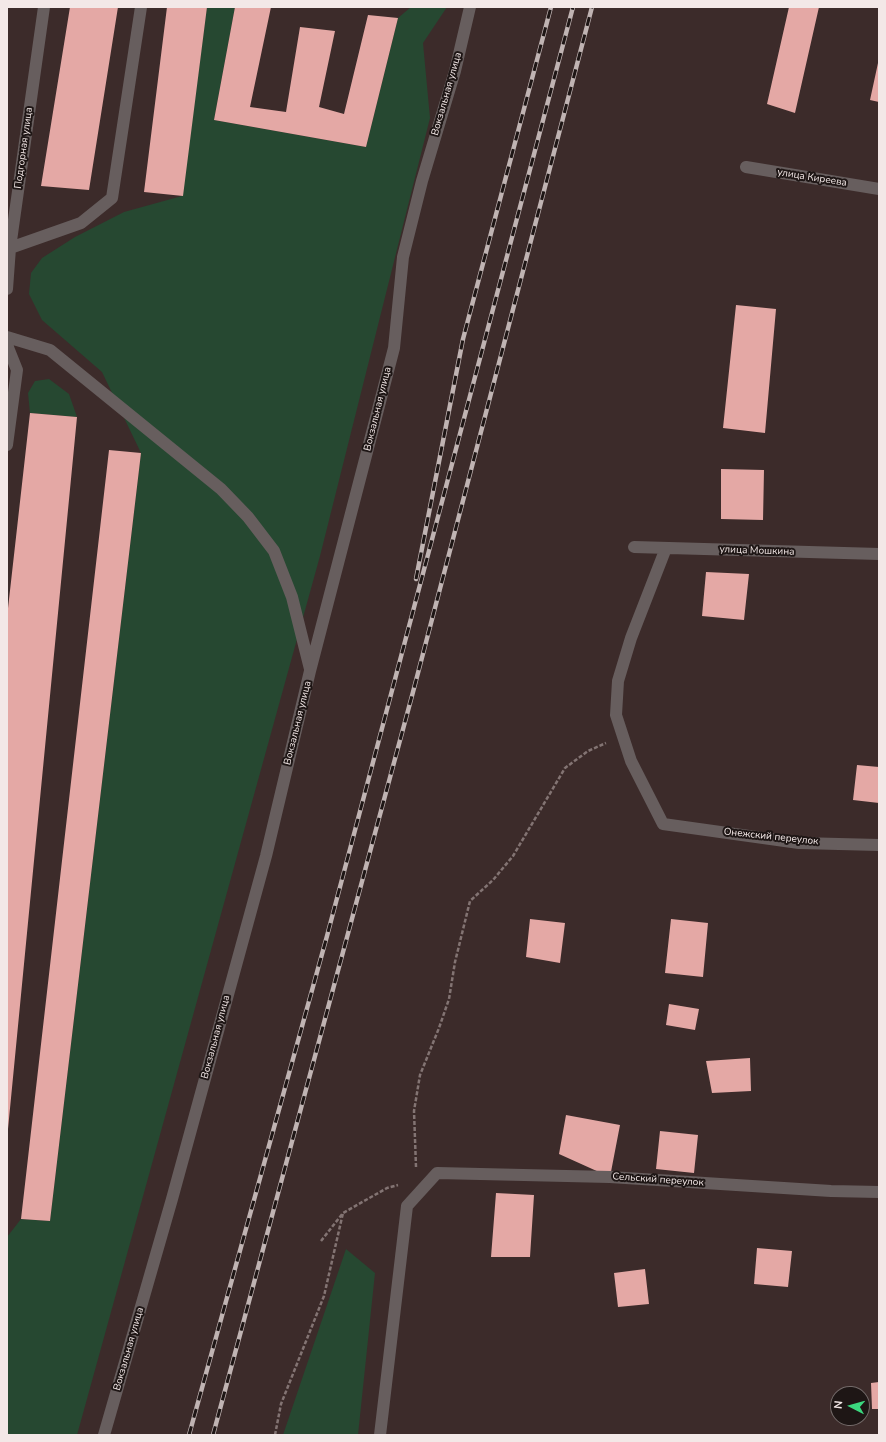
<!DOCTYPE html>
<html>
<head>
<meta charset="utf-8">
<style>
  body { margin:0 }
  #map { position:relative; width:886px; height:1442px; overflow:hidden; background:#3c2b2a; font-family:"Nunito Sans",sans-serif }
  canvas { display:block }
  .frame { position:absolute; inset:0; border:8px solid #f3e8e7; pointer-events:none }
  .north { position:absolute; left:830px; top:1386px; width:40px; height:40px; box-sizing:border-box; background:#1e1615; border:1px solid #736a69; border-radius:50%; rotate:276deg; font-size:11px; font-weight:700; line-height:16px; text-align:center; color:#f3e8e7 }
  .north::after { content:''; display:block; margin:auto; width:14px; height:18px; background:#3bd77e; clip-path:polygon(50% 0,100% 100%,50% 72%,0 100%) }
</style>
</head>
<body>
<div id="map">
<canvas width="886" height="1442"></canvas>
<div class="frame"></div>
<div class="north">N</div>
</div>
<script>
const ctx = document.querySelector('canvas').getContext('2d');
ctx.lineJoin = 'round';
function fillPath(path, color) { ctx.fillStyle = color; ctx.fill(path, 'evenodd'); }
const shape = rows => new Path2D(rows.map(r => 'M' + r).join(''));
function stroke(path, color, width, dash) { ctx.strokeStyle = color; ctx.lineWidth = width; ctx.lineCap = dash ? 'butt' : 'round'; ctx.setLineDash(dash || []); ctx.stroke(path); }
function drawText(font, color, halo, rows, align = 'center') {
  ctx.font = font + ' "Nunito Sans",sans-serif'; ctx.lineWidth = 4; ctx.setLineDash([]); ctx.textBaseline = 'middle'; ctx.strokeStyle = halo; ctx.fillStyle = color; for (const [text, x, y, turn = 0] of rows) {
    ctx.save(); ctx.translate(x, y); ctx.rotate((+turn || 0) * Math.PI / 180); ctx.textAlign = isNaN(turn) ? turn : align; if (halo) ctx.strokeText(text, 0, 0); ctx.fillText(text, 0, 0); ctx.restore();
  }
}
const green = shape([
  [207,7,235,7,214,120,366,147,398,18,411,7,447,7,423,43,430,118,320,556,77,1435,7,1435,7,1237,21,1219,50,1221,141,453,102,372,42,320,29,294,31,273,42,258,75,237,124,212,182,196],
  [49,379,69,394,77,417,30,413,28,393,35,381],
  [346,1249,375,1273,358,1435,283,1435]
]);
const building = shape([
  [70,7,118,7,89,190,41,186],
  [167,7,207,7,183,196,144,192],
  [235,7,271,7,250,107,286,112,300,27,335,31,319,107,344,114,368,15,398,18,366,147,214,120],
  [789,7,819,7,795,113,767,104],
  [878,63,879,63,879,102,870,100],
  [736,305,776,309,765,433,723,428],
  [30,413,77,417,8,1129,7,1129,7,617],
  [109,450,141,453,50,1221,21,1219],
  [721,469,764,470,763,520,721,519],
  [706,572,749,574,744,620,702,616],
  [857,765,879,767,879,803,853,800],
  [530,919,565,923,560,963,526,957],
  [671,919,708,923,703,977,665,973],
  [669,1004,699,1009,695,1030,666,1025],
  [750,1058,751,1091,712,1093,706,1061],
  [566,1115,620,1125,610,1177,559,1154],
  [660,1131,698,1135,694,1173,656,1169],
  [496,1193,534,1195,530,1257,491,1257],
  [757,1248,792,1251,788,1287,754,1284],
  [645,1269,649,1304,618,1307,614,1273],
  [879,1382,879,1409,872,1409,871,1383]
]);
const path = shape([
  [416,1167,414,1111,420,1075,439,1028,449,999,455,962,470,901,493,880,513,856,565,768,588,751,606,743],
  [321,1241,343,1213,387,1188,398,1185],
  [275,1435,281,1404,324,1296,343,1213]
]);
const minor = shape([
  [746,167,879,189],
  [7,248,10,248,81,223,112,198,141,7],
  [7,289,10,248,44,7],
  [7,337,50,350,221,489,248,517,274,551,292,597,310,669],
  [7,345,17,370,7,445],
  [634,547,879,554],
  [666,548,631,638,618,681,616,715,631,761,663,824,799,843,879,845],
  [104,1435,172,1199,266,856,310,671,394,348,403,257,422,181,455,71,470,7],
  [380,1435,407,1206,437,1173,610,1177,831,1191,879,1192]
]);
const rail = shape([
  [416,579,463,339,551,7],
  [189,1435,327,936,573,7],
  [213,1435,413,692,592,7]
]);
const streetNames = [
  ["Вокзальная улица",447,94,-74],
  ["Подгорная улица",24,148,-82],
  ["улица Киреева",812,178,9],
  ["Вокзальная улица",378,409,-76],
  ["улица Мошкина",757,551,2],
  ["Вокзальная улица",298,723,-76],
  ["Онежский переулок",771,837,6],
  ["Вокзальная улица",216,1037,-75],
  ["Сельский переулок",658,1180,4],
  ["Вокзальная улица",129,1349,-74]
];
fillPath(green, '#264831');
fillPath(building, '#e4a8a5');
stroke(path, '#837473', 2.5, [4, 2]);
stroke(minor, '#675e5e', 12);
stroke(rail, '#c0b4b3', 4.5);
stroke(rail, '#1e1615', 3, [9]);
drawText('10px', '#f3e8e7', '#1e1615', streetNames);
</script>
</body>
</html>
